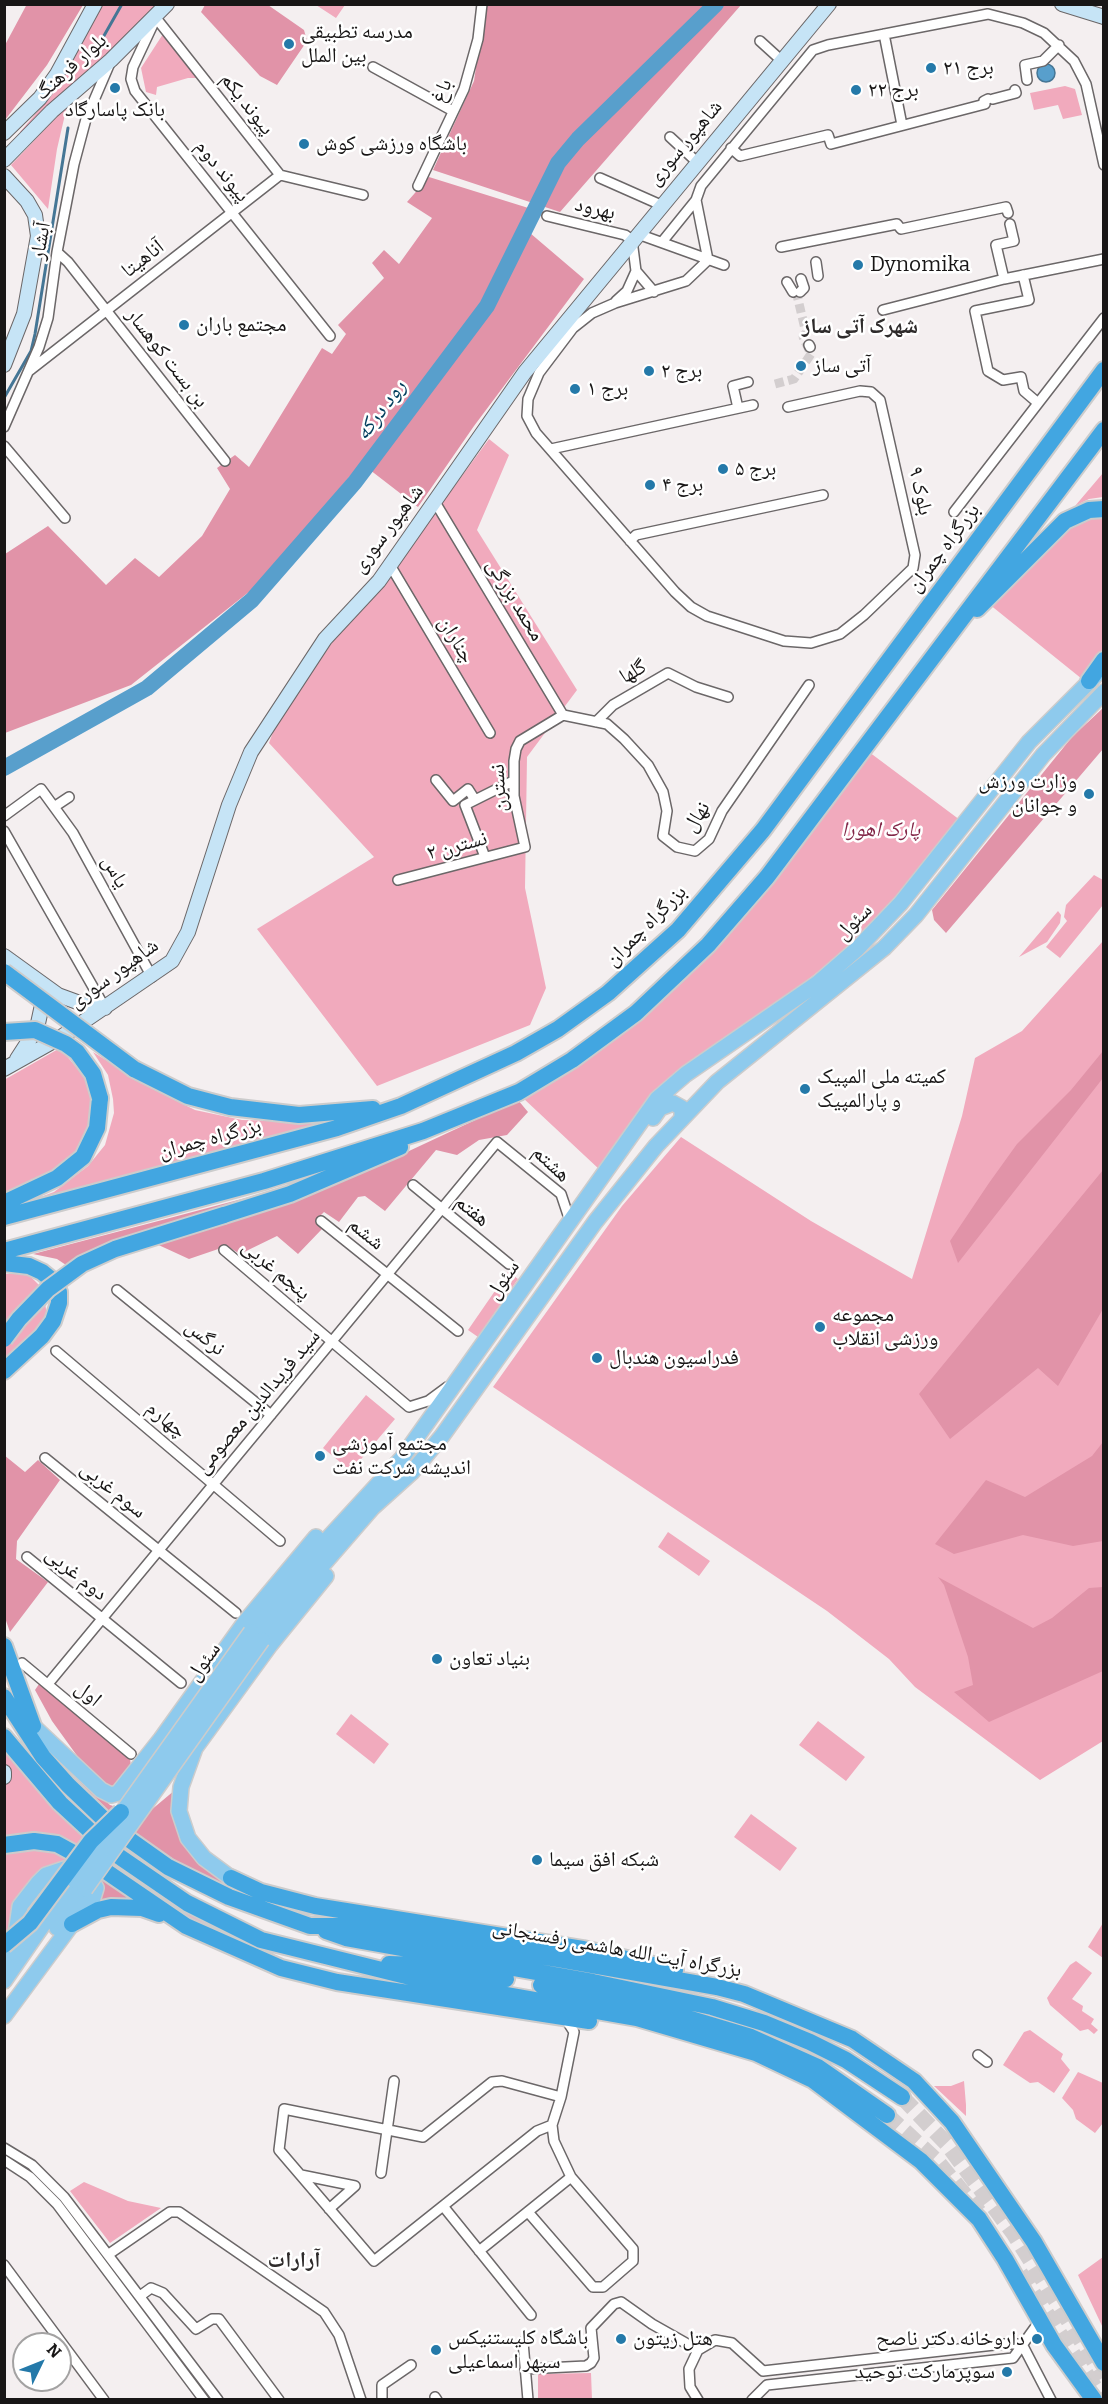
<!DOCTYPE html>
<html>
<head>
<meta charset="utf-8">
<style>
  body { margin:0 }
  #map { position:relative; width:1108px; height:2404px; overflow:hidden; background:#f4eff0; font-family:Bitter,serif }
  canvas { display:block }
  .frame { position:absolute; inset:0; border:6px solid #181616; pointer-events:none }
  .north { position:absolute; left:12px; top:2332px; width:60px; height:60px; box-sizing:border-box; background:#fff; border:2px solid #a3a2a2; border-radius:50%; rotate:47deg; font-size:16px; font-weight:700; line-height:24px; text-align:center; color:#181616 }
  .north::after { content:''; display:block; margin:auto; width:21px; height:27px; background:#2479a9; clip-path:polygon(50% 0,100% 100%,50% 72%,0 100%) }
</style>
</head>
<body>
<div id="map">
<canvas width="1108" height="2404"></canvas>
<div class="frame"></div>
<div class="north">N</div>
</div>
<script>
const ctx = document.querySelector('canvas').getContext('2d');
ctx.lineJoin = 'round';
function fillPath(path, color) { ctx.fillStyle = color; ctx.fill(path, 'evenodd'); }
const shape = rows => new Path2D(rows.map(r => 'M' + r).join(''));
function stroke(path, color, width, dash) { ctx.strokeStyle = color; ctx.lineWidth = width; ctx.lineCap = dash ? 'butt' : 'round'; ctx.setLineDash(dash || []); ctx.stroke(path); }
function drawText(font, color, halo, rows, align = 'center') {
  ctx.font = font + ' Bitter,"Noto Naskh Arabic",serif'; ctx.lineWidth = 5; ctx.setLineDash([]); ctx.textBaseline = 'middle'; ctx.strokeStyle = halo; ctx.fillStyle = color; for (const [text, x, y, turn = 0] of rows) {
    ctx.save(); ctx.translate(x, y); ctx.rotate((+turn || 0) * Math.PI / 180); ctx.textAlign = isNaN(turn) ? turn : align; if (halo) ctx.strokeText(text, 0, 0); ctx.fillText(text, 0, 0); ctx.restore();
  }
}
const green = shape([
  [103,5,161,5,76,81,22,134,20,132,57,89],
  [316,5,345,5,336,18],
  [163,34,197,78,188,78,157,87,156,95,146,92,141,68],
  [1065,86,1075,89,1082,115,1063,119,1058,105,1034,110,1030,93],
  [67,106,57,149,48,209,11,165],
  [489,439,509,455,477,530,577,690,527,757,525,888,546,988,530,1025,377,1086,257,929,374,857,269,743,276,724,338,634,407,551],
  [1103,473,1103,497,1089,499,1075,506],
  [1103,513,1103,651,1082,679,989,604,1072,520],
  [869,752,960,820,909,884,844,952,644,1105,616,1143,600,1170,523,1098,648,1012,682,982,723,939],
  [1094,875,1103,880,1103,905,1060,958,1046,947,1067,921,1064,917,1066,905],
  [1058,911,1061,915,1060,923,1047,942,1019,957],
  [1103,941,1103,1741,1040,1780,915,1687,889,1659,827,1611,493,1387,622,1206,681,1137,811,1221,912,1279,962,1116,975,1058,1022,1031],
  [60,1048,88,1081,93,1108,91,1120,76,1159,4,1200,4,1080],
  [93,1052,151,1088,195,1110,242,1120,329,1122,27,1202,54,1192,88,1166,105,1145,114,1113,113,1099,108,1075],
  [508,1272,518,1279,478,1337,468,1330],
  [19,1273,30,1276,43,1289,47,1316,36,1334,5,1366,5,1274],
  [366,1395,395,1419,351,1471,323,1448],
  [668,1532,710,1561,699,1576,658,1547],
  [351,1714,389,1744,374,1764,336,1734],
  [818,1721,865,1757,846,1781,799,1745],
  [4,1749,58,1813,116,1866,169,1903,236,1938,235,1944,168,1910,72,1848,5,1842,4,1791,7,1782],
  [751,1814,797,1848,780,1871,734,1837],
  [23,1845,73,1854,67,1862,47,1870,15,1930,5,1939,5,1849],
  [1103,1923,1104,1958,1103,1958,1088,1947],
  [1076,1961,1092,1973,1072,1999,1083,2006,1082,2011,1094,2019,1091,2024,1098,2030,1094,2034,1088,2029,1080,2031,1050,2005,1047,1998,1070,1965],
  [1030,2030,1063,2054,1061,2059,1070,2070,1054,2093,1038,2082,1030,2083,1003,2065,1024,2032],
  [1078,2072,1103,2083,1103,2123,1095,2133,1076,2119,1073,2110,1062,2098],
  [964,2081,966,2105,966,2116,934,2086,951,2086],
  [84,2182,128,2201,161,2208,110,2243,70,2191],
  [1103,2257,1103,2328,1078,2275],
  [591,2373,592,2399,538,2399,538,2374]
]);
const forest = shape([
  [27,4,83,5,47,65,5,120,5,45],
  [205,5,268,5,304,30,307,41,277,85,260,76,201,12],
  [485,5,741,5,560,212,433,170,474,81],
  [429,177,538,211,530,233,584,279,474,426,418,507,361,463,259,584,131,685,5,733,5,554,48,526,106,585,135,558,159,577,202,536,230,489,217,468,235,455,249,467,322,348,332,354,346,334,338,325,384,278,372,263,384,250,399,264,432,218,407,202],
  [1103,708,1103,749,946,933,934,920,932,910,1072,737],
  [1103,1051,1103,1078,958,1263,950,1241,989,1183,1017,1144,1071,1090],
  [518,1100,528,1112,507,1135,479,1140,457,1155,436,1150,385,1211,365,1196,358,1197,339,1222,324,1212,316,1220,322,1229,298,1254,277,1236,240,1254,227,1246,189,1259,152,1242,271,1206,362,1173],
  [1103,1170,1103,1309,1058,1386,1038,1368,950,1439,919,1394],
  [314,1180,93,1249,66,1265,57,1259,33,1254],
  [1103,1442,1103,1541,1073,1546,1023,1535,954,1554,935,1544,986,1480,1025,1497,1092,1456],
  [4,1455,25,1472,38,1460,60,1480,17,1541,16,1559,48,1582,10,1632,4,1615],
  [938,1577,1033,1628,1052,1618,1089,1588,1103,1587,1103,1671,989,1722,954,1692,973,1685,968,1657,944,1585],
  [39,1684,130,1758,131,1767,113,1790,107,1788,83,1764,52,1721,35,1690],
  [73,1770,110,1805,144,1816,175,1790,191,1852,315,1913,235,1891,180,1863,132,1833,74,1777],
  [100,1871,142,1902,93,1906]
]);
const water = shape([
  '1037 73a9 9 0 1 1 18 0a9 9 0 1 1-18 0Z'
]);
const stream = shape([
  [96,56,101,41,122,4],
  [4,398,31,351,35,334,68,128]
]);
const river = shape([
  [4,768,147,688,252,600,355,482,487,306,558,163,578,139,716,4]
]);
const streetTunnel = shape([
  [775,384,794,379,811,354,803,337,806,333,797,295,793,292]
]);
const highwayTunnel = shape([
  [902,2097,947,2144,1014,2234,1104,2377],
  [887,2115,937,2161,979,2212],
  [1020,2273,1103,2400]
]);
const street = shape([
  [884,34,902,125],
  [760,41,782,61],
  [373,67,453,111],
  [1027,80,1025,65,1043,61,1059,45],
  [993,99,1016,93,1015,90],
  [670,137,697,162],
  [731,148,740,156,828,135,831,144,985,104,984,101,988,99],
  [600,178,661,205],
  [418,186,464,89,478,39,482,4],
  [547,216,625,235,632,240,636,271,654,292],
  [638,234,724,265],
  [662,242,696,200],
  [781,247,897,224,901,229,1006,207,1008,213],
  [57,252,68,262,225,461],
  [708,260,686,281,615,303,592,313,573,328,539,373,528,399,527,416,536,433,675,592,691,607,707,616,784,641,811,643,840,634,864,615,913,568,915,555,880,400,871,392,860,391,788,407],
  [708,260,696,200,701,186,813,50,828,45,988,14,1023,23,1044,33,1074,61,1086,84,1104,165],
  [816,262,818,276],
  [1023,275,1029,300,975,311,988,371,1003,380,1021,377,1024,391,1038,403],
  [1004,279,996,245,1014,241,1010,224],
  [787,282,793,292],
  [800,292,804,288,801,279],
  [616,301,627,291,636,271],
  [883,310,1004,279,1104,259],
  [330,336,135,91,131,79,133,67,156,18,280,175,363,195],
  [809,345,810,347],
  [29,371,280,175],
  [738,408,733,386,748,382],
  [4,427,39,347,48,318,57,252,74,164,86,119,110,63],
  [4,446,65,518],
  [551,449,753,405],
  [435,502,563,715],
  [954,512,1104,318],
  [630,541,636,535,823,495],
  [390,565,490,733],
  [563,715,607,724,624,739,648,765,663,792,667,811,663,836,677,847,695,851,709,839,722,811,809,685],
  [596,722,613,705,668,673,696,687,728,697],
  [436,780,453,801,468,789,475,800],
  [54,807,69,797],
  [4,816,41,789,73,833,152,977],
  [4,831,105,1008],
  [485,857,465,805,513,781],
  [398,880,525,847,514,796,514,761,516,749,520,741,563,715],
  [413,1185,509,1264],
  [321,1221,458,1331],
  [224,1250,409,1407,428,1401,447,1387],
  [117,1290,271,1415],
  [56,1351,280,1541],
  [45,1458,236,1613],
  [27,1557,181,1683],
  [22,1663,131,1754],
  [48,1684,497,1142,561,1194,570,1221],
  [978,2055,987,2062],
  [552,2125,537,2131,374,2261,279,2150,284,2109,423,2137,492,2082,502,2081,561,2097],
  [4,2148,32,2165,64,2197,218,2400],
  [4,2160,30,2177,57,2204,204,2400],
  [381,2173,394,2081],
  [301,2175,355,2186,329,2209],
  [443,2206,531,2315],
  [528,2212,593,2287,603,2287,633,2261,633,2249,571,2177,554,2141,552,2125,561,2097,574,2032,565,2018],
  [479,2251,571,2177],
  [109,2254,170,2212,179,2212,324,2312,339,2335,361,2400],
  [4,2265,104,2400],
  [140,2296,151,2288,163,2293,196,2329,212,2319,219,2319,279,2400],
  [523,2342,528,2400],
  [1022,2344,1051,2400],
  [525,2369,586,2366,591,2363,594,2358,591,2328,614,2304,621,2302,652,2324,698,2350],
  [435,2397,437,2400],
  [382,2400,382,2385,411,2365],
  [698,2400,690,2387,689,2369,698,2350,715,2340,732,2343,763,2371,1003,2344,1022,2344],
  [752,2400,767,2385,1013,2358,1041,2319]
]);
const secondary = shape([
  [1062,4,1104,17],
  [4,133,40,98,57,74,95,4],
  [4,160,52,111,111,60,167,4],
  [4,176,27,201,35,215,38,236,24,314,4,365],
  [4,956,58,995,88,1006,105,1008],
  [17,1059,37,1028,42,1005,40,992],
  [4,1069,61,1037,172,961,188,932,229,805,251,752,325,639,379,581,525,372,829,4],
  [4,1772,4,1777]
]);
const primary = shape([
  [653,1118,660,1108,673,1103,682,1108,682,1119],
  [251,1632,321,1546,402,1458,657,1099,686,1074,818,983,857,949,901,903,1029,742,1097,674],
  [262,1640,294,1598,372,1508,412,1472,442,1436,595,1222,656,1146,717,1082,884,948,916,915,1043,755,1104,692],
  [33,1726,101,1790,111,1795,118,1793,161,1739,245,1622,316,1537],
  [231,1878,204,1858,188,1838,179,1811,181,1787,195,1748,270,1645,326,1576],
  [57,1928,85,1889],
  [4,1959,15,1940,20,1906,38,1883,46,1875,64,1869,80,1872,92,1881,96,1888,92,1901,72,1924,4,2016],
  [4,1981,74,1880]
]);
const highway = shape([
  [977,609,1065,521,1089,510,1104,509],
  [1089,681,1104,660],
  [134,1069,188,1096,230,1107,299,1115,373,1109],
  [4,1203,57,1178,83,1157,97,1128,100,1098],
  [224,1215,290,1194,400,1147],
  [4,1217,337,1128,401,1106,516,1053,558,1029,608,993,678,930,763,830,1104,370],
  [4,1251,264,1181,423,1131,519,1092,572,1060,636,1013,708,945,767,877,1104,430],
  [4,1263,29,1266,42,1272,53,1281,59,1292,59,1303,53,1321,42,1336,4,1371],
  [4,1646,33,1726],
  [4,1697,43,1757,68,1785,113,1828,168,1867,229,1897,310,1926,350,1926,558,1959,717,1987,744,1994,852,2039,914,2081,952,2122,1034,2242,1104,2363],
  [4,1737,60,1803,114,1853,187,1903,261,1940,426,1981,637,2018,756,2053,813,2080,921,2161,979,2219,1005,2259,1054,2345,1094,2400],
  [4,1845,34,1841,57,1844,101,1868,186,1926,281,1968,337,1982,589,2021],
  [231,1878,261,1892,315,1906,583,1949,675,1970],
  [72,1924,98,1910,111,1907,142,1908,159,1914],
  [326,1931,346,1938,593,1982,712,2007,764,2023,810,2042,846,2060,902,2097],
  [389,1964,419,1965,506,1979],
  [541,1985,647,2006,751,2037,818,2067,887,2115]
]);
const primaryBridge = shape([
  [74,1880,251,1632],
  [85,1889,262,1640]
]);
const highwayBridge = shape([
  [4,972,134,1069],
  [4,1032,35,1030,66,1044,77,1052,93,1074,100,1098],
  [4,1339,19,1319,48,1289,82,1264,115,1249,224,1215],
  [4,1945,30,1923,91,1841,121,1812]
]);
const markers = [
  [289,44,6,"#2479a9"],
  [931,68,6,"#2479a9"],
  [115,88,6,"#2479a9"],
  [856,90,6,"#2479a9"],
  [304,144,6,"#2479a9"],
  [858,265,6,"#2479a9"],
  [184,325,6,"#2479a9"],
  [801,366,6,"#2479a9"],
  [649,371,6,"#2479a9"],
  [575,389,6,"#2479a9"],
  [723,469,6,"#2479a9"],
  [650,485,6,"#2479a9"],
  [1089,794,6,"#2479a9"],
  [805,1089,6,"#2479a9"],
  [820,1327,6,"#2479a9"],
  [597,1358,6,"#2479a9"],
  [320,1456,6,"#2479a9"],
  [437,1659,6,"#2479a9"],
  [537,1860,6,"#2479a9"],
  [621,2339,6,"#2479a9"],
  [1037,2339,6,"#2479a9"],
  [436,2350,6,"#2479a9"],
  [1007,2372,6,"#2479a9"]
];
const poiNames = [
  ["مدرسه تطبیقی",301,32],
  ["بین الملل",301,56],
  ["برج ۲۱",943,68],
  ["برج ۲۲",868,90],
  ["بانک پاسارگاد",115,110,"center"],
  ["باشگاه ورزشی کوش",316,144],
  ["Dynomika",870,265],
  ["مجتمع باران",196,325],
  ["آتی ساز",813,366],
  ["برج ۲",661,371],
  ["برج ۱",587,389],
  ["برج ۵",735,469],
  ["برج ۴",662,485],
  ["وزارت ورزش",1077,782,"right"],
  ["و جوانان",1077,806,"right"],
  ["کمیته ملی المپیک",817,1077],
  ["و پارالمپیک",817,1101],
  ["مجموعه",832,1315],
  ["ورزشی انقلاب",832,1339],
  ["فدراسیون هندبال",609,1358],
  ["مجتمع آموزشی",332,1444],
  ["اندیشه شرکت نفت",332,1468],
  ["بنیاد تعاون",449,1659],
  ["شبکه افق سیما",549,1860],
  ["باشگاه کلیستنیکس",448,2338],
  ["سپهر اسماعیلی",448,2362],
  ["هتل زیتون",633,2339],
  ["داروخانه دکتر ناصح",1025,2339,"right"],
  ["سوپرمارکت توحید",995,2372,"right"]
];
const streetNames = [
  ["بلوار فرهنگ",71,67,-42],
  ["باغ",442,91,-66],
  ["پیوند یکم",247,104,52],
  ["شاهپور سوری",685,143,-50],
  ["پیوند دوم",222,171,51],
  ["بهرود",595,209,13],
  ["آبشار",41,241,-80],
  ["آناهیتا",143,259,-38],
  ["بن بست کوهسار",167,358,52],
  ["بلوک ۹",920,491,77],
  ["شاهپور سوری",388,529,-53],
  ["بزرگراه چمران",944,548,-53],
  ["محمد بزرگی",515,600,59],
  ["چناران",456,640,59],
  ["گلها",633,672,-30],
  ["نسترن",499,788,-93],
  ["نهال",697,817,-57],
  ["نسترن ۲",457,846,-15],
  ["یاس",115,872,61],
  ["سئول",854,922,-45],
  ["بزرگراه چمران",646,926,-45],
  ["شاهپور سوری",114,974,-36],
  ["بزرگراه چمران",210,1139,-15],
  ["هشتم",551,1164,43],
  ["هفتم",472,1211,39],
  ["ششم",366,1234,39],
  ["پنجم غربی",276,1270,40],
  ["سئول",503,1280,-55],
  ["نرگس",205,1338,39],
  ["سید فریدالدین معصومی",258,1402,-50],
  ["چهارم",166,1420,40],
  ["سوم غربی",113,1490,39],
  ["دوم غربی",76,1574,39],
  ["سئول",204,1662,-54],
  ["اول",88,1694,40],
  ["بزرگراه آیت الله هاشمی رفسنجانی",617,1949,10]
];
const parkNames = [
  ["پارک اهورا",881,830]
];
const neighbourhoodNames = [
  ["شهرک آتی ساز",860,327],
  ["آرارات",294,2261]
];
const waterNames = [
  ["رود درکه",381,410,-53]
];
fillPath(green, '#f1aabd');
fillPath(forest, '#e193a8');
fillPath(water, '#589fcc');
stroke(water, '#457695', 1.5);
stroke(stream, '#457695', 3);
stroke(river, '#589fcc', 16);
stroke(streetTunnel, '#d3cecf', 9, [9, 4.5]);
stroke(highwayTunnel, '#d3cecf', 16, [16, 8]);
stroke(street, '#6b6768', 12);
stroke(secondary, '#6b6768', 16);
stroke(primary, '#ccc', 18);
stroke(highway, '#ccc', 20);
stroke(street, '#fff', 9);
stroke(secondary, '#c6e4f6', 14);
stroke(primary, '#8ecaed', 15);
stroke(highway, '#42a6e1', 16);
stroke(primaryBridge, '#ccc', 18, []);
stroke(highwayBridge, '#ccc', 20, []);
stroke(primaryBridge, '#8ecaed', 15);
stroke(highwayBridge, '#42a6e1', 16);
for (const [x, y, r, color] of markers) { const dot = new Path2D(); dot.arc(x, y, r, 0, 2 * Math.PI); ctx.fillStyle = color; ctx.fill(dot); stroke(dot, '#fff', 2); }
drawText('21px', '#181616', '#fff', poiNames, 'left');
drawText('21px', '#181616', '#fff', streetNames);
drawText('italic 21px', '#822647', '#fff', parkNames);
drawText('bold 22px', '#2e2b2b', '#fff', neighbourhoodNames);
drawText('italic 22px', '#003d5c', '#fff', waterNames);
</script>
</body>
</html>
